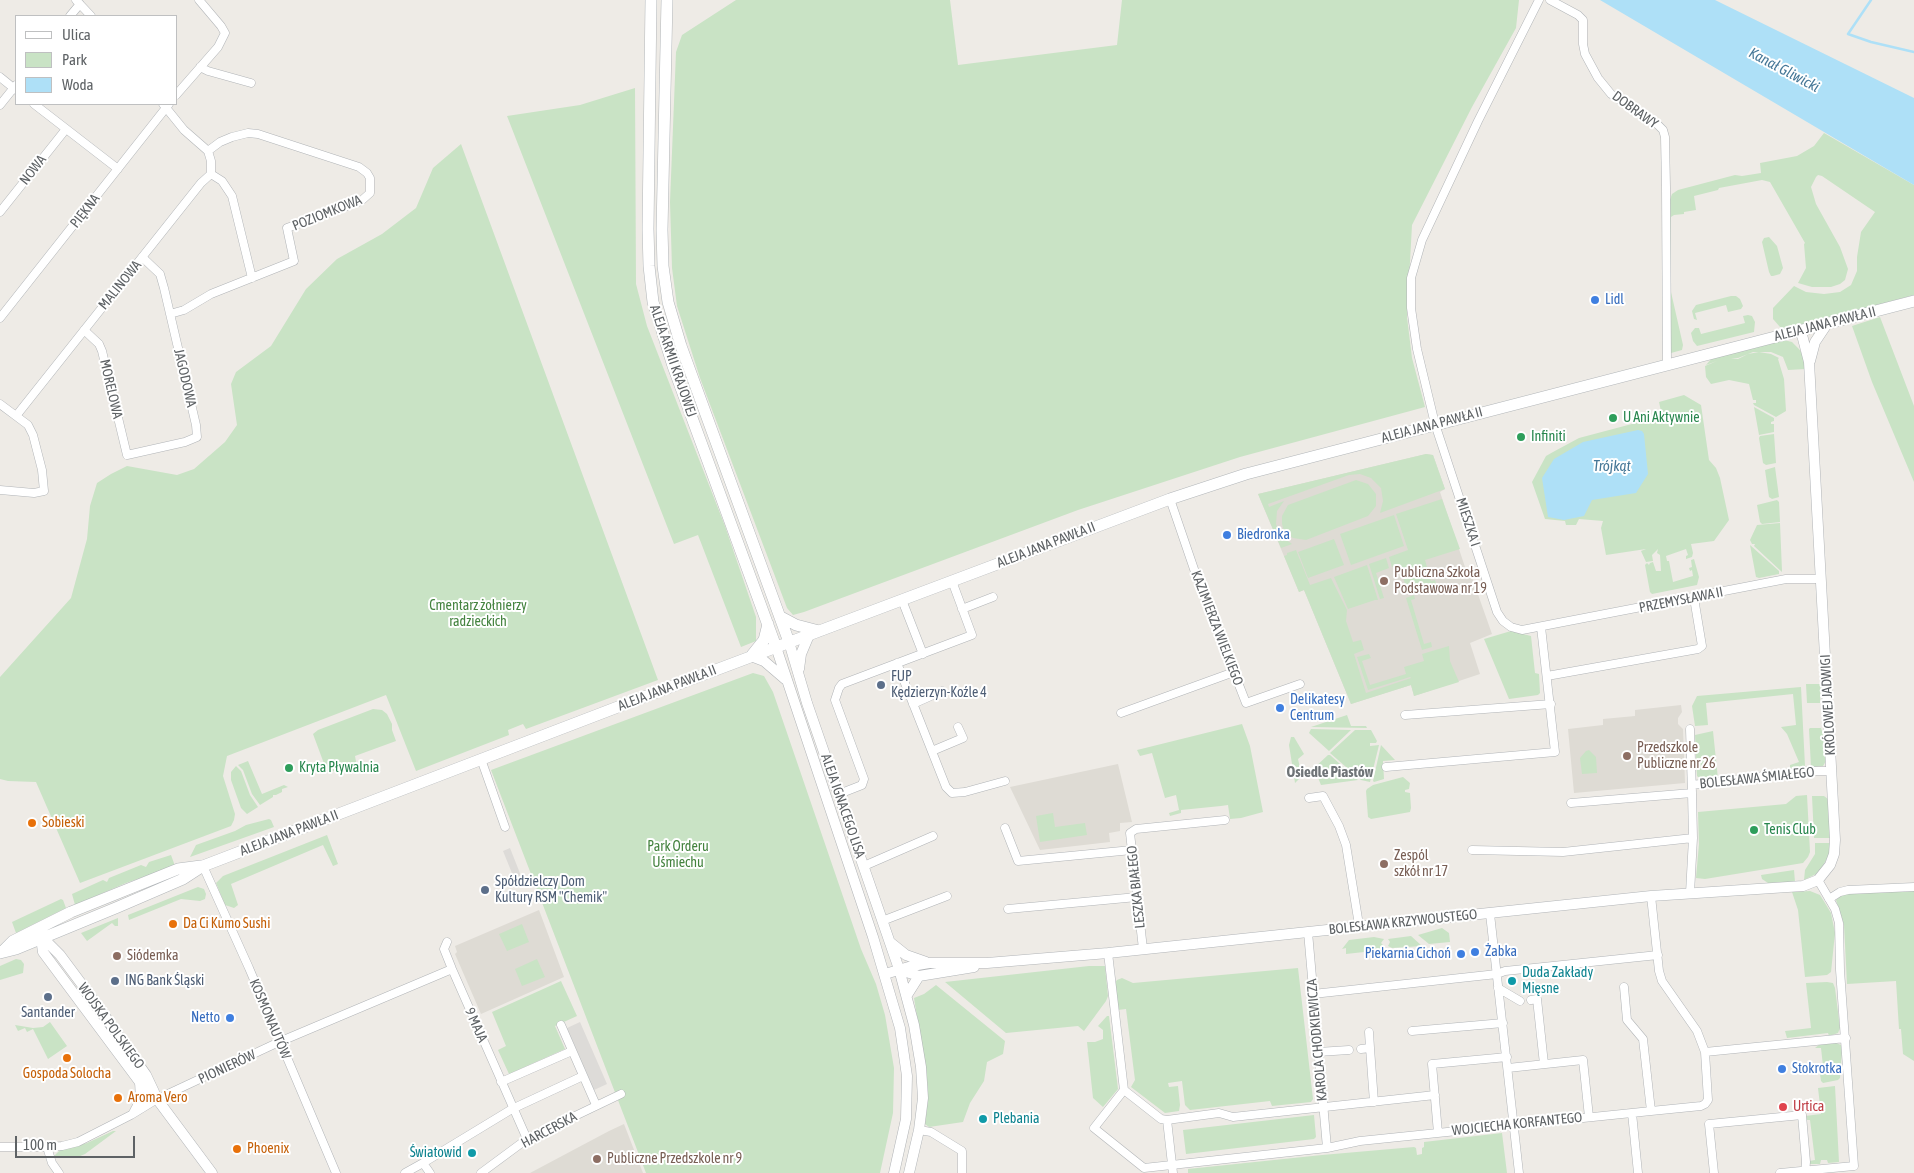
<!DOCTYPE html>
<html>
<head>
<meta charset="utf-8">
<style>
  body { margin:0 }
  #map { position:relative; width:1914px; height:1173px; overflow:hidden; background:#eeebe6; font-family:"Asap Condensed",sans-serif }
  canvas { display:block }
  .legend { position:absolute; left:15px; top:15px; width:162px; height:90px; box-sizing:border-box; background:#fff; border:1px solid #bfc0c1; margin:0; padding:6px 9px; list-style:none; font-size:15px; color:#5e6265 }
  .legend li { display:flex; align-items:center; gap:10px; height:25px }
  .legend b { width:25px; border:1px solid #bfc0c1 }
  .scale { position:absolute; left:15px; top:1136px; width:120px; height:22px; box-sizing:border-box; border:2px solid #5e6265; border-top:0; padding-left:6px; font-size:15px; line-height:18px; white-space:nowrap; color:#5e6265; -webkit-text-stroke:4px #fff; paint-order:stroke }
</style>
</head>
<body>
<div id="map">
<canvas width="1914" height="1173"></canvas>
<ul class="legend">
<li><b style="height:6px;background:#fff"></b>Ulica</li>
<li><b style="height:14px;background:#c9e3c5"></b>Park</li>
<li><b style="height:14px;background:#aee0f7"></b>Woda</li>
</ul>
<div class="scale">100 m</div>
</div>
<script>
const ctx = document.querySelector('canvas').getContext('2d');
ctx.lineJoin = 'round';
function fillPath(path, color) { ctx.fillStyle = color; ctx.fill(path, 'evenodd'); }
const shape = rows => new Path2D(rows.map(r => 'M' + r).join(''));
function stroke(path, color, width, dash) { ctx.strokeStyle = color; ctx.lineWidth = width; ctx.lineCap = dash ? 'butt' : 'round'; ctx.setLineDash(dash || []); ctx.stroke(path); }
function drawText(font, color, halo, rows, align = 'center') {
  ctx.font = font + ' "Asap Condensed",sans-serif'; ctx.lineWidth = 4; ctx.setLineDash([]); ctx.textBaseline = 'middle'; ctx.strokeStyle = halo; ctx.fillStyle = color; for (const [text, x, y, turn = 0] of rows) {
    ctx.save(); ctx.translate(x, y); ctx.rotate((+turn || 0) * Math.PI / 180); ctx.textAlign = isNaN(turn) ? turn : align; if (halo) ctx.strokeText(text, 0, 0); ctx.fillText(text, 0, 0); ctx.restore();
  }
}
const industrial = shape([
  [510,848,525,886,518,888,503,851],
  [580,1022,607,1084,594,1090,567,1028]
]);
const education = shape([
  [1426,454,1433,455,1445,489,1440,492,1466,570,1469,569,1492,634,1470,643,1480,674,1414,696,1411,685,1351,704,1304,590,1299,592,1258,494],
  [1681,705,1682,712,1678,718,1678,724,1683,729,1685,783,1574,793,1568,729,1603,725,1603,719,1635,716,1635,710],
  [1118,764,1132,822,1120,823,1120,831,1109,833,1110,842,1040,850,1010,787],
  [539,910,564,977,481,1014,455,954,457,952,455,946],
  [624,1124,643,1173,530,1173,609,1131]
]);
const green = shape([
  [736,0,950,0,958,65,1117,45,1122,0,1519,0,1516,28,1472,107,1412,225,1407,317,1412,358,1425,407,1240,457,1078,510,804,612,793,615,787,608,700,378,677,306,672,268,670,202,676,52,682,35],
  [635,88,636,284,647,326,725,526,756,617,756,641,741,647,698,535,674,544,507,116,580,105],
  [1824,133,1914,185,1914,295,1788,329,1780,327,1773,319,1773,308,1794,286,1806,292,1824,294,1840,292,1851,285,1857,271,1857,257,1861,232,1875,212,1822,176,1818,175,1816,177,1811,187,1816,204,1840,247,1848,269,1845,280,1840,284,1831,287,1812,287,1798,283,1806,268,1804,244,1805,243,1770,182,1762,180,1719,188,1718,190,1694,196,1696,210,1684,212,1684,214,1674,215,1671,217,1671,292,1683,345,1682,350,1671,353,1669,351,1668,205,1672,194,1678,190,1735,175,1742,176,1761,173,1760,163,1797,156,1814,146],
  [461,144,658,680,526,729,523,724,508,730,509,735,416,771,386,695,227,756,223,776,235,814,234,820,231,826,80,883,36,782,8,781,0,779,0,677,71,598,87,539,90,506,97,483,111,474,127,466,177,475,194,469,225,442,237,425,231,384,236,372,271,346,306,289,337,259,382,234,416,208,433,168],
  [1769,237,1777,246,1783,268,1780,274,1773,276,1771,276,1769,272,1762,242,1764,238],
  [1731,296,1736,296,1740,299,1743,306,1741,309,1728,312,1726,305,1695,313,1697,320,1694,319,1692,311,1696,305],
  [1748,315,1752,316,1755,322,1754,332,1697,346,1693,341,1691,333,1695,328,1699,328,1701,334,1745,323,1743,316],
  [1880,317,1914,406,1914,482,1872,382,1852,326],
  [1784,340,1792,342,1799,349,1802,353,1806,369,1788,370,1783,357,1771,352,1753,352,1738,358,1731,359,1738,359,1748,354,1759,352,1771,354,1779,358,1778,359,1784,379,1786,411,1776,417,1754,405,1753,403,1756,403,1756,400,1753,400,1749,384,1729,380,1711,384,1706,377,1705,366,1717,361,1706,365,1712,358],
  [1684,395,1701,405,1709,460,1716,468,1720,478,1729,520,1714,541,1691,544,1693,553,1692,557,1686,559,1686,556,1688,555,1686,549,1666,556,1667,561,1669,561,1673,582,1693,576,1692,570,1690,571,1689,568,1692,567,1691,560,1694,559,1699,577,1697,585,1652,594,1650,592,1645,565,1647,563,1649,565,1650,563,1653,562,1656,571,1661,571,1660,555,1657,553,1658,549,1652,555,1653,561,1646,562,1641,551,1646,549,1606,555,1601,528,1603,521,1579,519,1576,525,1566,525,1565,521,1545,519,1532,482,1546,456,1553,452,1579,438,1662,416,1659,402],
  [1754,407,1774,418,1774,421,1771,422,1771,424,1774,424,1774,432,1759,435],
  [1774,434,1776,463,1766,465,1763,463,1759,438,1760,436],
  [1426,454,1433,455,1445,489,1380,513,1383,501,1381,488,1371,478,1360,474,1349,475,1268,504,1269,507,1284,501,1277,511,1276,524,1280,535,1292,544,1281,548,1258,494],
  [1775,467,1779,497,1772,499,1769,497,1765,470],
  [1356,480,1368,484,1376,494,1376,506,1368,516,1306,540,1293,538,1284,531,1282,524,1282,516,1288,505],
  [1442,499,1460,549,1425,560,1431,581,1435,580,1436,584,1408,593,1399,565,1392,567,1389,557,1408,550,1396,514],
  [1777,500,1779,502,1780,522,1762,524,1760,522,1757,505],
  [1394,515,1404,546,1351,565,1340,534],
  [1780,523,1782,571,1782,572,1754,546,1755,544,1752,544,1750,540,1757,525],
  [1334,539,1344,565,1308,578,1298,552],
  [1750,545,1779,571,1779,574,1759,578,1756,577],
  [1296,550,1310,585,1331,578,1347,610,1346,621,1353,642,1361,640,1364,650,1354,654,1366,693,1411,678,1410,677,1368,690,1357,657,1369,654,1371,658,1362,661,1370,685,1406,674,1404,667,1424,661,1422,654,1449,646,1450,661,1459,682,1414,696,1411,685,1351,704,1304,590,1299,592,1284,556,1287,555,1287,553],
  [1386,558,1389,568,1376,573,1384,598,1380,599,1369,564],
  [1367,565,1378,600,1375,600,1348,609,1334,577],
  [1414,595,1415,599,1411,600,1424,644,1431,642,1432,647,1422,650,1406,598],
  [1511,631,1531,636,1535,673,1539,674,1540,693,1538,695,1509,699,1484,639],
  [753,673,764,676,773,692,861,949,876,984,885,1015,894,1068,893,1113,880,1173,646,1173,491,770],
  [1806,684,1821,684,1820,703,1807,703],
  [1801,687,1805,766,1790,768,1790,765,1799,762,1787,734,1781,727,1796,725,1793,694,1706,703,1708,725,1695,726,1692,706,1697,696],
  [373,709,382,710,387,714,392,724,392,730,396,741,355,756,357,767,323,773,326,769,313,734,318,730],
  [1347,715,1351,726,1366,726,1367,728,1311,727],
  [1242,724,1250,746,1263,812,1241,818,1230,819,1228,805,1221,806,1181,810,1181,813,1170,816,1169,813,1179,810,1176,795,1165,798,1152,753,1140,756,1137,750],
  [1810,728,1821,728,1825,741,1826,761,1823,766,1811,767,1809,729],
  [1311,729,1351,730,1329,751,1309,733],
  [1355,730,1371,730,1377,741,1376,743,1370,743,1370,746,1379,745,1370,782,1361,780,1330,753],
  [1713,731,1718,779,1702,780,1697,776,1695,735],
  [1291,737,1294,737,1304,754,1298,759,1302,776,1295,783,1289,745],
  [1381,745,1395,760,1383,761,1384,779,1374,782,1373,781],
  [1589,750,1596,757,1597,773,1582,774,1580,758,1586,751],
  [1328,755,1330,755,1358,780,1321,785,1314,768],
  [248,761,262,794,284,785,288,787,282,789,282,792,276,795,273,795,273,797,260,805,252,794,243,770,238,765],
  [236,766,241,771,250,795,258,807,247,814,241,808,231,780,231,772],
  [1403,777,1410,783,1409,789,1405,790,1405,792,1410,793,1411,808,1410,812,1371,819,1368,817,1366,791,1367,789,1373,785],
  [1807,795,1810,852,1808,857,1803,863,1705,879,1696,878,1699,844,1698,812,1786,804,1796,796],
  [1812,796,1824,796,1828,799,1830,838,1814,838],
  [1053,813,1055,827,1085,823,1087,835,1040,842,1036,816],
  [269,819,271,820,274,827,190,857,196,845,235,831,246,825],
  [327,835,338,864,333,866,323,845,231,884,238,905,234,908,225,905,216,883,223,876],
  [1815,843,1830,843,1829,855,1821,869,1816,874,1804,880,1805,870,1815,854],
  [171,855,175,866,126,883,75,905,72,894,103,880,107,882,109,878,141,865,146,867,149,862],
  [1794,870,1795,882,1768,883,1762,879,1761,875],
  [198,887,204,889,206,894,205,899,200,901,181,899,129,920,128,915],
  [1810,891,1820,895,1825,903,1831,913,1835,933,1831,972,1827,975,1805,977,1798,910,1792,892],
  [1914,891,1914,1061,1903,1054,1901,1029,1899,1029,1896,981,1847,984,1844,925,1836,900,1843,893],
  [61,899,63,900,66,908,16,933,12,922],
  [118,918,118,926,115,926,112,923,87,941,81,933],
  [522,924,529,942,507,951,499,934],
  [1442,928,1449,933,1450,942,1429,944,1418,935],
  [1411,936,1422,946,1392,948,1388,946,1390,942,1388,939],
  [1374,937,1384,939,1381,943,1384,946,1382,950,1346,954,1346,948,1342,949,1349,940],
  [16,959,21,960,24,964,23,973,0,980,0,966],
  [537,959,545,977,522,986,515,969],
  [1089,966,1105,966,1108,996,1106,1001,1084,1031,1078,1026,1006,1033,945,982],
  [1298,968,1313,1099,1311,1102,1272,1106,1270,1101,1190,1110,1185,1105,1182,1081,1168,1083,1169,1087,1178,1086,1180,1105,1179,1111,1165,1113,1131,1087,1135,1080,1126,1009,1118,1010,1114,984,1117,980,1122,978,1133,983],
  [561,981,577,1016,555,1026,565,1049,509,1074,498,1050,506,1046,492,1012],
  [1827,982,1833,983,1835,988,1840,1028,1838,1033,1829,1036,1828,1033,1787,1038,1785,1031,1811,1028,1806,983],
  [936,985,1005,1041,1003,1054,987,1062,984,1081,970,1103,963,1122,929,1127,925,1124,928,1098,927,1079,914,998,924,994],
  [1107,1016,1109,1016,1118,1089,1103,1107,1093,1098,1087,1042,1095,1042,1103,1039,1103,1030,1098,1026],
  [50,1022,67,1046,48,1059,33,1029,27,1032,25,1028,18,1031,15,1025,33,1028,43,1027],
  [1836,1043,1841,1045,1842,1050,1840,1078,1838,1080,1823,1083,1821,1081,1819,1067,1823,1066,1821,1048,1815,1048,1820,1044],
  [1835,1086,1839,1162,1828,1163,1827,1160,1821,1160,1820,1164,1810,1164,1809,1161,1815,1160,1810,1120,1804,1120,1805,1116,1821,1114,1818,1088],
  [1314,1115,1316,1137,1314,1139,1186,1154,1183,1130],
  [113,1131,116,1131,85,1154,78,1157,54,1156,60,1150,87,1143],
  [1502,1133,1507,1173,1188,1173,1188,1169,1322,1155,1414,1147,1416,1148,1417,1155,1422,1154,1422,1148,1424,1147,1424,1142]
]);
const water = shape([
  [1600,0,1715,0,1914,98,1914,185],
  [1638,430,1642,431,1644,434,1648,474,1636,493,1592,500,1584,516,1564,520,1548,517,1542,478,1554,459,1583,442]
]);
const stream = shape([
  [1871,0,1848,34,1871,42,1914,52]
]);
const minor = shape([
  [76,0,91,16],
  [1539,0,1478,121,1422,240,1411,278,1411,308,1417,349,1435,424,1497,612,1503,621,1511,627,1522,630,1786,579,1821,579],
  [1550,0,1578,15,1583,20,1583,44,1585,54,1598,78,1611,94,1657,124,1663,130,1665,137,1666,187,1667,365],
  [70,16,80,4],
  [200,67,208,71,251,83],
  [0,77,16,90],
  [176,95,218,47,225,33,221,26,199,0],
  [34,104,118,169],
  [163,104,184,130,208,151],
  [0,105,16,85],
  [211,174,222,181,232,196,252,278],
  [0,212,66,129],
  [170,314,184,310,211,294,294,261,287,228,361,201,370,193,370,178,367,173,359,167,258,134,248,133,232,137,220,142,208,151],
  [0,318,169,104],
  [84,330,99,344,102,351,127,455,185,442,197,437,196,425,164,288,160,274,142,257],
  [0,404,16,416,201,183,211,174,211,161,208,151],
  [0,490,34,493,44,491,42,470,33,435,28,425,16,416],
  [1170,499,1195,572,1246,703,1300,684],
  [902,600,923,654],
  [962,609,993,597],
  [897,663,946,787,952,793,965,792,1005,781],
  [1547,676,1698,649,1702,646,1694,598],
  [913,704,942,691],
  [1121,713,1234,672],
  [1405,715,1551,704],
  [932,751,963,738,958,727],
  [481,759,505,827],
  [1386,767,1555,752,1541,627],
  [1692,785,1804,771,1831,771],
  [839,794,862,785,864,779,835,700,839,688,842,684,972,635,952,581],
  [1309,798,1323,796,1339,826,1346,845,1359,925],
  [1571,803,1692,793,1690,729],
  [1005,828,1018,861,1132,850],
  [1472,850,1563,852,1693,838],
  [203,866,249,968,336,1173],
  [864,866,933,836],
  [1690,893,1693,838,1692,793],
  [1829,899,1840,892,1848,890,1914,887],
  [1008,909,1137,897],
  [1490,914,1519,1173],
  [882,921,947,896],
  [1308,932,1327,1148],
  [447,942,444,949,452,969,527,1139],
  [1143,949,1130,833,1136,829,1225,820],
  [1108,953,1124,1090,1161,1119,1167,1120,1173,1173],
  [1498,988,1520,1001],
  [1313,994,1497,974,1505,971,1658,955],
  [1531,1000,1537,999,1544,1064],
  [561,1025,596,1105],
  [1412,1031,1503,1023],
  [1369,1032,1370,1048],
  [1361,1049,1370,1048,1374,1102],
  [1318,1052,1349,1050],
  [1705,1052,1846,1038],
  [1508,1068,1583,1060,1589,1117],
  [501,1082,572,1051],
  [1124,1090,1094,1128,1144,1168,1327,1148,1360,1141,1651,1111,1643,1039,1627,1020,1624,987],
  [134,1111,140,1100,139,1081],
  [1651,1111,1701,1106,1705,1104,1708,1100,1705,1052,1697,1031,1662,981,1659,971,1651,896],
  [1632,1113,1638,1173],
  [1167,1120,1219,1113,1233,1117,1435,1095],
  [919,1130,931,1132,962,1151,962,1173],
  [1438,1133,1432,1064,1507,1057],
  [0,1147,47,1147,62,1146,78,1142,131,1115,157,1099,279,1042,452,969],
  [47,1147,52,1163,59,1173],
  [405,1173,423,1163],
  [430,1173,423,1163,512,1109,583,1076],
  [481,1173,527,1139,621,1094],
  [1714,1173,1709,1124,1802,1115,1806,1162,1805,1173],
  [1780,1173,1854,1166,1840,970,1839,923,1835,909,1818,880]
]);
const tertiary = shape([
  [1810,361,1815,342,1827,324],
  [789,642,807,703,899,969,914,1025,921,1067,923,1098,919,1130,909,1173],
  [776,647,873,937,900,1028,907,1076,906,1119,894,1173],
  [751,656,764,661,785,679],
  [799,669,801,654,809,635],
  [43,932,41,938,43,952,139,1081,157,1099,212,1173],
  [39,938,47,942,60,955,95,1002,146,1075,154,1092],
  [891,943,906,955,926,962],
  [900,970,919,976,974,967],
  [885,974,912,966,929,963,987,963,1108,953,1651,896,1803,886,1818,880,1830,865,1834,854,1835,840,1809,362,1801,331],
  [907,995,919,976]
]);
const secondary = shape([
  [651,0,648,229,649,266,653,302,673,366,776,647],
  [667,0,662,230,663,266,668,302,681,346,789,642],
  [781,617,796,625,819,631],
  [752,655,764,640,768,624],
  [3,951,13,941,71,912,178,869,201,866],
  [0,953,16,949,118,907,183,879,203,866,636,700,1170,499,1246,474,1914,301]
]);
const markers = [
  [1595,300,5,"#3f7fe0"],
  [1613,418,5,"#2e9e5b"],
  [1521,437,5,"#2e9e5b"],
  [1227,535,5,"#3f7fe0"],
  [1384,581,5,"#8d6e63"],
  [881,685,5,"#5c6f8a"],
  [1280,708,5,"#3f7fe0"],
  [1627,756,5,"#8d6e63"],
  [289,768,5,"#2e9e5b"],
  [32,823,5,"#e8710a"],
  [1754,830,5,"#2e9e5b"],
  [1384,864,5,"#8d6e63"],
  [485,890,5,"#5c6f8a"],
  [173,924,5,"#e8710a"],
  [1475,952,5,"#3f7fe0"],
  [1461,954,5,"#3f7fe0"],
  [117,956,5,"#8d6e63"],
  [115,981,5,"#5c6f8a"],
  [1512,981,5,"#0f9aa8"],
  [48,997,5,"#5c6f8a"],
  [230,1018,5,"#3f7fe0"],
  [67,1058,5,"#e8710a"],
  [1782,1069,5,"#3f7fe0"],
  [118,1098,5,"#e8710a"],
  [1783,1107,5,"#e0444e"],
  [983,1119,5,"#0f9aa8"],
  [237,1149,5,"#e8710a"],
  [472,1153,5,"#0f9aa8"],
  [597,1159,5,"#8d6e63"]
];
const streetNames = [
  ["DOBRAWY",1635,110,36],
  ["NOWA",33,170,-52],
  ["PIĘKNA",85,211,-52],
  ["POZIOMKOWA",327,213,-22],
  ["MALINOWA",120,285,-51],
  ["ALEJA JANA PAWŁA II",1825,324,-14],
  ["ALEJA ARMII KRAJOWEJ",673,361,71],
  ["JAGODOWA",185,378,77],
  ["MORELOWA",111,389,77],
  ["ALEJA JANA PAWŁA II",1432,425,-15],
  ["MIESZKA I",1468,522,72],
  ["ALEJA JANA PAWŁA II",1046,545,-21],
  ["PRZEMYSŁAWA II",1681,600,-11],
  ["KAZIMIERZA WIELKIEGO",1217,628,69],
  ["ALEJA JANA PAWŁA II",667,688,-21],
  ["KRÓLOWEJ JADWIGI",1828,705,-93],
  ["BOLESŁAWA ŚMIAŁEGO",1757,778,-6],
  ["ALEJA IGNACEGO LISA",843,806,71],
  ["ALEJA JANA PAWŁA II",289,833,-21],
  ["LESZKA BIAŁEGO",1136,887,-96],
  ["BOLESŁAWA KRZYWOUSTEGO",1403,922,-6],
  ["KOSMONAUTÓW",270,1019,67],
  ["9 MAJA",476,1025,66],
  ["WOJSKA POLSKIEGO",111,1026,54],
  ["KAROLA CHODKIEWICZA",1317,1040,-95],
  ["PIONIERÓW",227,1067,-25],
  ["WOJCIECHA KORFANTEGO",1517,1124,-6],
  ["HARCERSKA",549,1130,-28]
];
const shopNames = [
  ["Lidl",1605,300],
  ["Biedronka",1237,535],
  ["Delikatesy",1290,700],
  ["Centrum",1290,716],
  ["Żabka",1485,952],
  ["Piekarnia Cichoń",1451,954,"right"],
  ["Netto",220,1018,"right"],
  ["Stokrotka",1792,1069]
];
const leisureNames = [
  ["U Ani Aktywnie",1623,418],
  ["Infiniti",1531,437],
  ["Kryta Pływalnia",299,768],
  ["Tenis Club",1764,830]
];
const educationNames = [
  ["Publiczna Szkoła",1394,573],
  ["Podstawowa nr 19",1394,589],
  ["Przedszkole",1637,748],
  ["Publiczne nr 26",1637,764],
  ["Zespól",1394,856],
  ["szkół nr 17",1394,872],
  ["Siódemka",127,956],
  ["Publiczne Przedszkole nr 9",607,1159]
];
const parkNames = [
  ["Cmentarz żołnierzy",478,606],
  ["radzieckich",478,622],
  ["Park Orderu",678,847],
  ["Uśmiechu",678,863]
];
const serviceNames = [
  ["FUP",891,677],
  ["Kędzierzyn-Koźle 4",891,693],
  ["Spółdzielczy Dom",495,882],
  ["Kultury RSM \"Chemik\"",495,898],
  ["ING Bank Śląski",125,981],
  ["Santander",48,1013,"center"]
];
const foodNames = [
  ["Sobieski",42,823],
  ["Da Ci Kumo Sushi",183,924],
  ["Gospoda Solocha",67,1074,"center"],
  ["Aroma Vero",128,1098],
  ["Phoenix",247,1149]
];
const cultureNames = [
  ["Duda Zakłady",1522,973],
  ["Mięsne",1522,989],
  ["Plebania",993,1119],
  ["Światowid",462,1153,"right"]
];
const healthNames = [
  ["Urtica",1793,1107]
];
const waterNames = [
  ["Kanał Gliwicki",1784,70,28],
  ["Trójkąt",1612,466]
];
const neighbourhoodNames = [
  ["Osiedle Piastów",1330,772]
];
fillPath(industrial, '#dddbd8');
fillPath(education, '#dedbd4');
fillPath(green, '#c9e3c5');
fillPath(water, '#aee0f7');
stroke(stream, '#aee0f7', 2.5);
stroke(minor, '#b1b4b7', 9);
stroke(tertiary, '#b1b4b7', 11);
stroke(secondary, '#b2b6b9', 12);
stroke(minor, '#fff', 8);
stroke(tertiary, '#fff', 10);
stroke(secondary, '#fff', 11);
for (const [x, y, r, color] of markers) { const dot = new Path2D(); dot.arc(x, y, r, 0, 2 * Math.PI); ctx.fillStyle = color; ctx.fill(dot); stroke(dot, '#fff', 2); }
drawText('14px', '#5e6265', '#fff', streetNames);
drawText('14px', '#366cbe', '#fff', shopNames, 'left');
drawText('14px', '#27864d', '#fff', leisureNames, 'left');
drawText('14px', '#785e54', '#fff', educationNames, 'left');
drawText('14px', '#44833f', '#fff', parkNames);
drawText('14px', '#4e5e75', '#fff', serviceNames, 'left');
drawText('14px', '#c56008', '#fff', foodNames, 'left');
drawText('14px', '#0d838f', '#fff', cultureNames, 'left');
drawText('14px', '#be3a42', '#fff', healthNames, 'left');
drawText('italic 15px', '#457797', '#fff', waterNames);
drawText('bold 15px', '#6f7477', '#fff', neighbourhoodNames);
</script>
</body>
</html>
